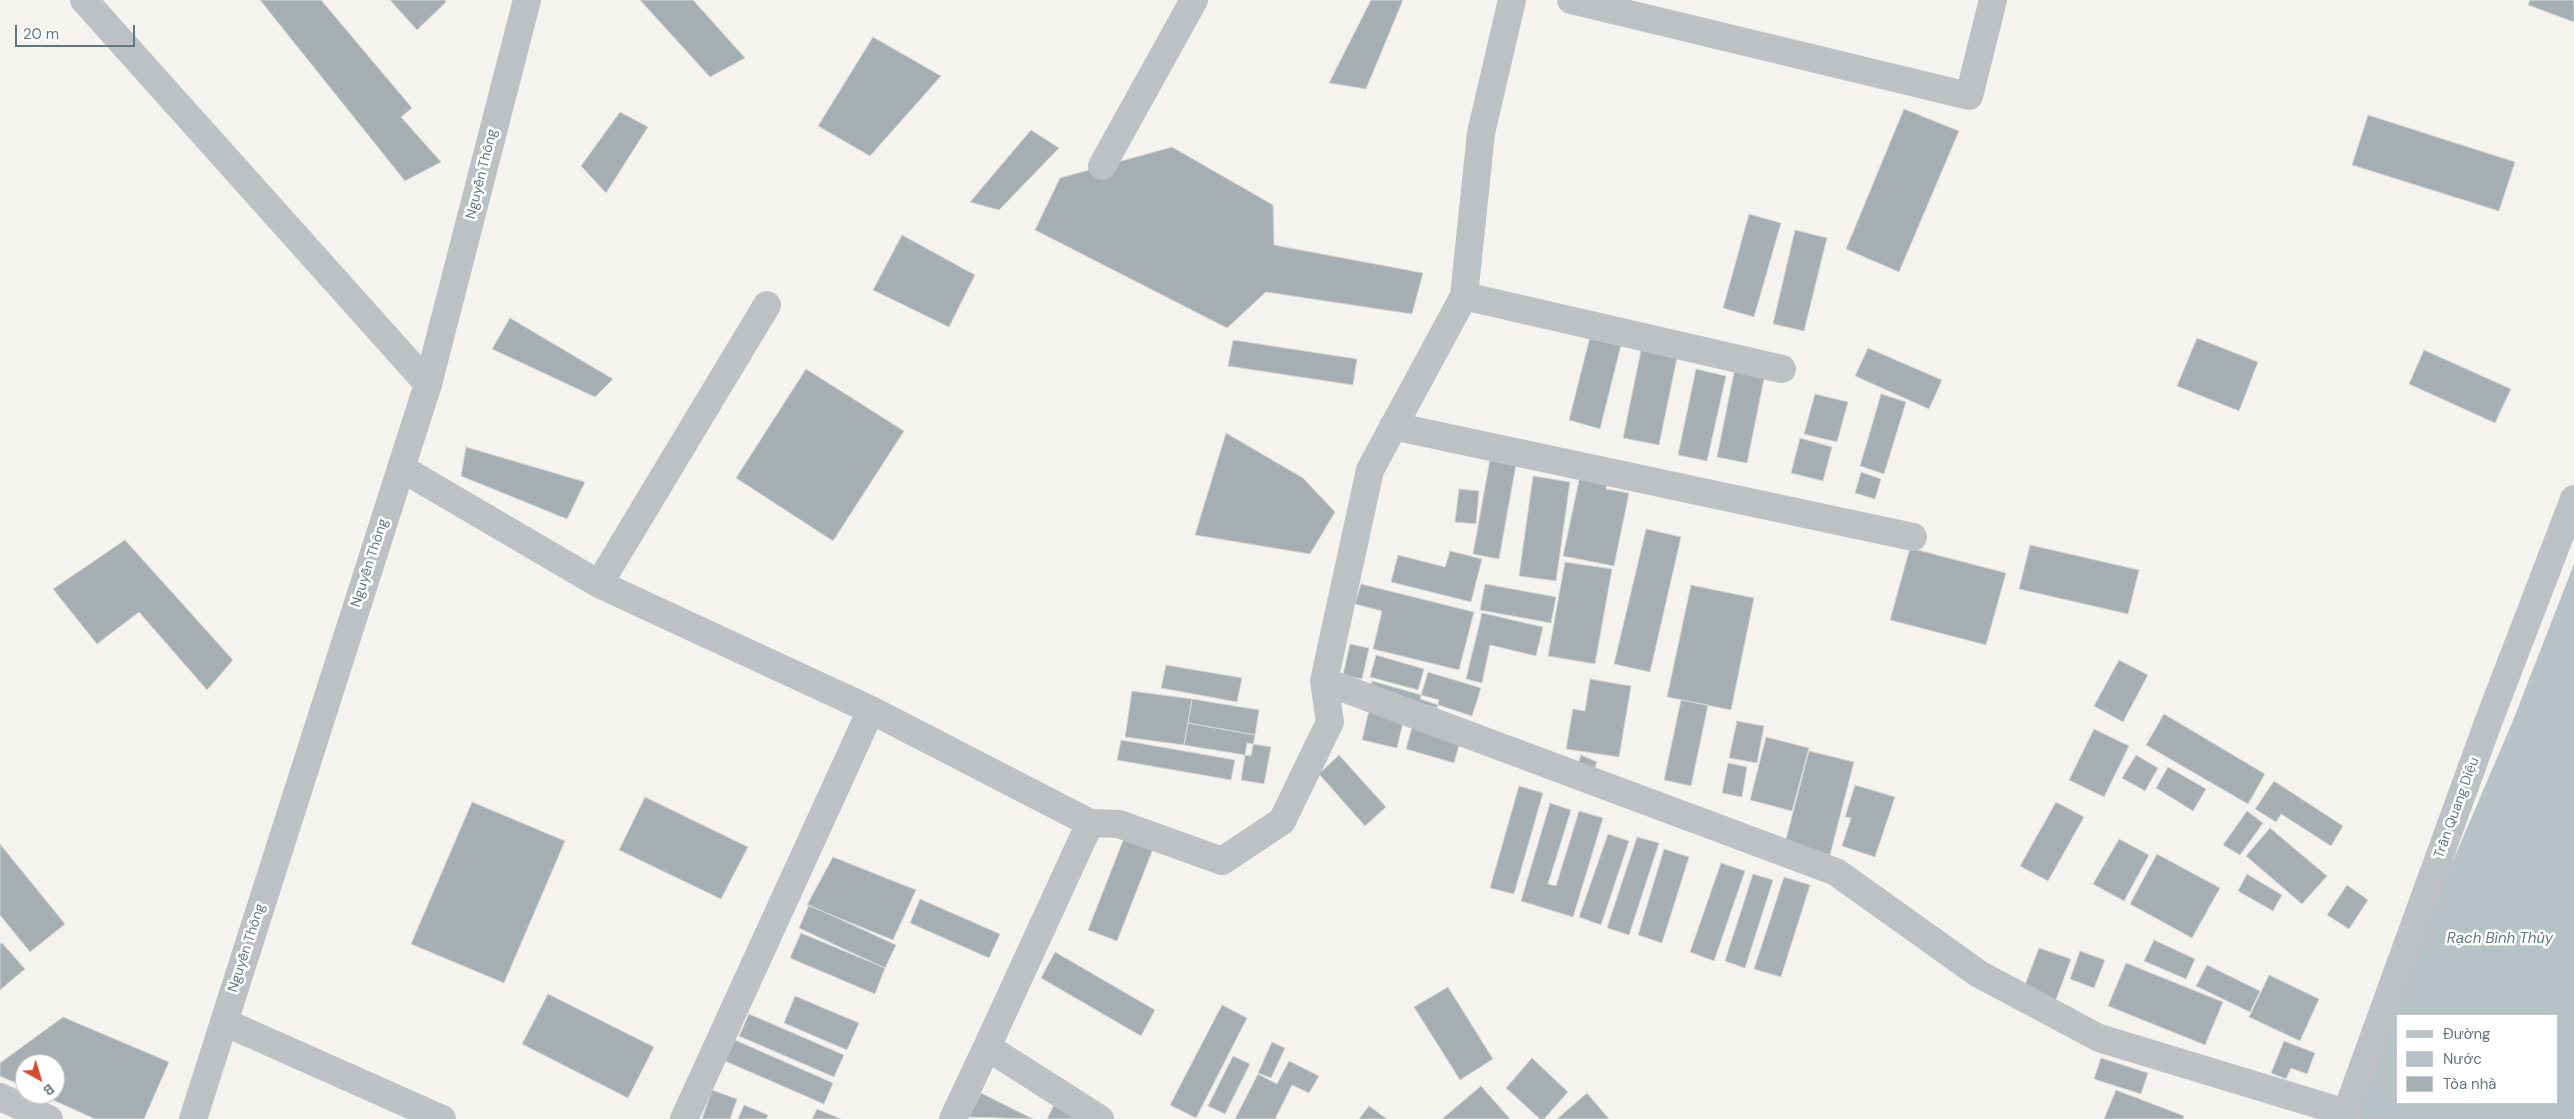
<!DOCTYPE html>
<html>
<head>
<meta charset="utf-8">
<style>
  body { margin:0 }
  #map { position:relative; width:2574px; height:1119px; overflow:hidden; background:#f4f3f0; font-family:"DM Sans",sans-serif }
  canvas { display:block }
  .legend { position:absolute; left:2396px; top:1014px; width:162px; height:90px; box-sizing:border-box; background:#fff; border:1px solid #c1c8cb; margin:0; padding:6px 9px; list-style:none; font-size:15px; color:#65757e }
  .legend li { display:flex; align-items:center; gap:10px; height:25px }
  .legend b { width:25px; border:1px solid #c1c8cb }
  .north { position:absolute; left:15px; top:1054px; width:50px; height:50px; box-sizing:border-box; background:#fff; border:1px solid #c1c8cb; border-radius:50%; rotate:141deg; font-size:14px; font-weight:700; line-height:20px; text-align:center; color:#65757e }
  .north::after { content:''; display:block; margin:auto; width:18px; height:22px; background:#d34c30; clip-path:polygon(50% 0,100% 100%,50% 72%,0 100%) }
  .scale { position:absolute; left:15px; top:25px; width:120px; height:22px; box-sizing:border-box; border:2px solid #65757e; border-top:0; padding-left:6px; font-size:15px; line-height:18px; white-space:nowrap; color:#65757e; -webkit-text-stroke:4px #fff; paint-order:stroke }
</style>
</head>
<body>
<div id="map">
<canvas width="2574" height="1119"></canvas>
<ul class="legend">
<li><b style="height:6px;background:#bdc1c4"></b>Đường</li>
<li><b style="height:14px;background:#b6c2c5"></b>Nước</li>
<li><b style="height:14px;background:#a7aeb2"></b>Tòa nhà</li>
</ul>
<div class="north">B</div>
<div class="scale">20 m</div>
</div>
<script>
const ctx = document.querySelector('canvas').getContext('2d');
ctx.lineJoin = 'round';
function fillPath(path, color) { ctx.fillStyle = color; ctx.fill(path, 'evenodd'); }
const shape = rows => new Path2D(rows.map(r => 'M' + r).join(''));
function stroke(path, color, width, dash) { ctx.strokeStyle = color; ctx.lineWidth = width; ctx.lineCap = dash ? 'butt' : 'round'; ctx.setLineDash(dash || []); ctx.stroke(path); }
function drawText(font, color, halo, rows, align = 'center') {
  ctx.font = font + ' "DM Sans",sans-serif'; ctx.lineWidth = 5; ctx.setLineDash([]); ctx.textBaseline = 'middle'; ctx.strokeStyle = halo; ctx.fillStyle = color; for (const [text, x, y, turn = 0] of rows) {
    ctx.save(); ctx.translate(x, y); ctx.rotate((+turn || 0) * Math.PI / 180); ctx.textAlign = isNaN(turn) ? turn : align; if (halo) ctx.strokeText(text, 0, 0); ctx.fillText(text, 0, 0); ctx.restore();
  }
}
const water = shape([
  [2574,564,2574,1119,2352,1119,2371,1052,2512,723],
  [2398,1015,2558,1015,2558,1103,2398,1103]
]);
const building = shape([
  [260,0,321,0,412,108,401,117,441,162,405,181,260,0],
  [390,0,445,0,446,2,417,30,390,0],
  [640,0,693,0,745,58,710,77,640,0],
  [1371,0,1403,0,1366,89,1329,83,1371,0],
  [2530,0,2574,0,2574,22,2528,5,2530,0],
  [873,37,941,76,870,156,818,126,873,37],
  [1904,109,1959,131,1899,272,1846,249,1904,109],
  [620,112,648,127,606,193,581,166,620,112],
  [2368,115,2515,162,2499,211,2352,165,2368,115],
  [1031,130,1059,148,999,210,970,202,1031,130],
  [1172,147,1273,205,1274,245,1423,273,1412,314,1266,292,1227,328,1035,230,1060,178,1172,147],
  [1749,214,1781,223,1754,317,1723,308,1749,214],
  [1795,230,1827,238,1804,331,1773,324,1795,230],
  [902,235,975,275,949,327,873,290,902,235],
  [510,318,613,379,595,397,492,349,510,318],
  [1591,333,1622,341,1600,429,1569,420,1591,333],
  [2197,338,2258,362,2239,411,2177,386,2197,338],
  [1233,340,1357,359,1353,385,1228,366,1233,340],
  [1642,346,1678,353,1659,445,1623,438,1642,346],
  [1868,348,1942,380,1929,409,1855,376,1868,348],
  [2424,350,2511,389,2495,423,2409,384,2424,350],
  [1735,368,1765,374,1747,463,1717,457,1735,368],
  [806,369,904,431,833,541,736,478,806,369],
  [1696,369,1726,376,1707,461,1678,455,1696,369],
  [1815,394,1848,402,1837,442,1804,434,1815,394],
  [1881,394,1906,402,1884,474,1860,466,1881,394],
  [1226,433,1303,478,1335,512,1310,554,1195,535,1226,433],
  [1800,438,1832,447,1823,481,1791,473,1800,438],
  [466,447,585,482,567,519,461,476,466,447],
  [1491,454,1517,459,1499,559,1473,554,1491,454],
  [1581,471,1608,476,1606,489,1629,493,1614,566,1563,556,1581,471],
  [1861,472,1881,479,1875,499,1855,493,1861,472],
  [1533,476,1570,482,1556,581,1519,576,1533,476],
  [1459,489,1479,491,1476,524,1455,522,1459,489],
  [1646,529,1681,537,1650,672,1614,664,1646,529],
  [125,540,233,660,207,690,139,612,97,644,53,589,125,540],
  [2030,545,2139,570,2128,614,2019,589,2030,545],
  [1910,548,2006,573,1986,645,1890,620,1910,548],
  [1450,551,1482,559,1471,602,1391,582,1398,555,1445,567,1450,551],
  [1565,562,1612,569,1595,664,1548,656,1565,562],
  [1361,584,1474,612,1459,670,1373,649,1382,611,1355,604,1361,584],
  [1485,584,1556,597,1551,623,1480,610,1485,584],
  [1691,585,1754,598,1731,710,1667,697,1691,585],
  [1482,613,1543,627,1536,656,1490,645,1482,683,1466,679,1482,613],
  [1350,644,1369,648,1362,679,1343,675,1350,644],
  [1376,655,1424,669,1418,690,1370,677,1376,655],
  [2119,660,2148,675,2123,722,2094,706,2119,660],
  [1166,665,1242,678,1237,702,1161,688,1166,665],
  [1428,672,1481,688,1472,716,1420,699,1428,672],
  [1590,679,1631,686,1619,757,1566,749,1573,709,1585,711,1590,679],
  [1372,681,1439,700,1437,708,1369,689,1372,681],
  [1132,691,1192,699,1184,745,1125,737,1132,691],
  [1192,699,1259,710,1255,735,1188,723,1192,699],
  [1681,700,1708,705,1691,786,1664,780,1681,700],
  [1369,710,1404,718,1397,748,1362,740,1369,710],
  [2164,714,2265,774,2248,804,2146,745,2164,714],
  [1737,721,1764,726,1757,763,1729,758,1737,721],
  [1188,723,1255,735,1251,756,1184,745,1188,723],
  [1413,724,1461,738,1454,763,1406,749,1413,724],
  [2094,729,2129,746,2104,797,2069,780,2094,729],
  [1766,737,1809,748,1792,811,1750,800,1766,737],
  [1121,740,1235,760,1231,780,1117,760,1121,740],
  [1247,743,1271,747,1264,784,1241,780,1247,743],
  [1809,751,1854,762,1830,855,1785,843,1809,751],
  [1339,755,1386,807,1365,826,1319,774,1339,755],
  [1581,755,1597,762,1592,775,1576,769,1581,755],
  [2136,755,2158,768,2145,791,2122,778,2136,755],
  [1728,763,1747,767,1742,797,1722,793,1728,763],
  [2168,767,2206,789,2193,811,2156,788,2168,767],
  [2274,781,2343,826,2331,846,2281,814,2276,822,2255,809,2274,781],
  [1855,785,1895,797,1875,857,1842,846,1851,818,1845,817,1855,785],
  [1519,786,1543,793,1514,894,1490,888,1519,786],
  [645,797,748,847,721,899,619,850,645,797],
  [472,802,565,841,504,983,411,944,472,802],
  [2056,802,2084,817,2048,881,2020,866,2056,802],
  [1550,803,1571,810,1548,884,1556,886,1579,811,1603,818,1573,917,1521,901,1550,803],
  [2247,811,2263,823,2240,855,2223,845,2247,811],
  [2270,828,2327,876,2302,904,2246,856,2270,828],
  [1608,834,1629,841,1601,925,1579,917,1608,834],
  [1637,837,1659,843,1629,935,1607,928,1637,837],
  [1124,838,1153,849,1117,941,1088,930,1124,838],
  [2119,839,2149,855,2124,901,2093,884,2119,839],
  [0,844,65,924,30,952,0,915,0,844],
  [1664,849,1689,857,1662,943,1638,935,1664,849],
  [2157,854,2220,888,2192,938,2130,904,2157,854],
  [833,857,916,890,893,940,807,905,833,857],
  [1721,863,1745,871,1714,961,1690,952,1721,863],
  [1753,874,1773,880,1745,968,1725,961,1753,874],
  [2247,874,2282,895,2273,911,2238,891,2247,874],
  [1784,877,1810,885,1781,977,1754,969,1784,877],
  [2347,885,2368,900,2349,929,2327,915,2347,885],
  [920,899,1000,934,989,958,910,923,920,899],
  [809,905,896,945,885,968,799,928,809,905],
  [801,933,885,968,875,994,790,958,801,933],
  [2154,940,2195,959,2186,979,2144,961,2154,940],
  [2,943,25,969,0,990,0,944,2,943],
  [2039,948,2071,959,2054,1005,2022,993,2039,948],
  [2080,951,2105,960,2094,988,2070,979,2080,951],
  [1055,952,1155,1010,1141,1036,1041,978,1055,952],
  [2126,963,2223,1002,2205,1045,2108,1006,2126,963],
  [2207,965,2260,991,2250,1012,2196,986,2207,965],
  [2269,975,2319,999,2300,1041,2249,1017,2269,975],
  [1448,987,1493,1059,1460,1080,1414,1007,1448,987],
  [548,994,654,1047,628,1098,522,1044,548,994],
  [795,996,859,1023,847,1050,784,1023,795,996],
  [1222,1005,1247,1018,1196,1118,1170,1105,1222,1005],
  [749,1014,844,1055,834,1077,739,1036,749,1014],
  [63,1017,169,1062,144,1119,95,1119,40,1094,55,1094,55,1064,25,1064,25,1087,0,1076,0,1063,63,1017],
  [735,1040,833,1083,824,1104,725,1061,735,1040],
  [2284,1041,2315,1053,2307,1074,2291,1068,2286,1079,2271,1073,2284,1041],
  [1272,1042,1285,1048,1271,1078,1258,1073,1272,1042],
  [1233,1056,1250,1064,1225,1114,1208,1106,1233,1056],
  [1532,1058,1568,1092,1544,1119,1540,1119,1506,1088,1532,1058],
  [2101,1058,2148,1073,2141,1094,2094,1079,2101,1058],
  [1289,1061,1319,1076,1309,1093,1292,1085,1275,1119,1235,1119,1258,1074,1277,1084,1289,1061],
  [1481,1086,1510,1119,1442,1119,1481,1086],
  [712,1090,737,1099,730,1119,702,1119,712,1090],
  [2116,1090,2184,1116,2183,1119,2104,1119,2116,1090],
  [981,1093,1033,1119,969,1117,981,1093],
  [1587,1093,1609,1119,1557,1119,1587,1093],
  [1057,1099,1097,1119,1047,1119,1057,1099],
  [744,1105,768,1115,766,1119,738,1119,744,1105],
  [1369,1106,1387,1119,1359,1119,1369,1106],
  [817,1109,841,1119,812,1119,817,1109]
]);
const minor = shape([
  [84,0,428,384],
  [1571,0,1969,96,1993,0],
  [1102,166,1194,0],
  [1464,296,1782,369],
  [1393,426,1913,537],
  [401,468,599,584,871,710,1090,823,1119,824,1222,861,1282,821,1330,722,1324,681,1370,470,1464,296,1481,133,1512,0],
  [599,584,767,305],
  [1324,681,1836,872,1979,974,2099,1038,2346,1113],
  [1090,823,987,1047,1100,1119],
  [224,1022,442,1119],
  [0,1097,49,1119],
  [684,1119,871,710],
  [953,1119,987,1047]
]);
const tertiary = shape([
  [193,1119,428,384,527,0],
  [2344,1119,2489,720,2574,499]
]);
const streetNames = [
  ["Nguyễn Thông",482,174,-76],
  ["Nguyễn Thông",370,563,-72],
  ["Trần Quang Diệu",2457,808,-70],
  ["Nguyễn Thông",247,948,-72]
];
const waterNames = [
  ["Rạch Bình Thủy",2500,939]
];
fillPath(water, '#b6c2c5');
fillPath(building, '#a7aeb2');
stroke(building, '#d5d5d3', 1);
stroke(minor, '#bdc1c4', 28);
stroke(tertiary, '#bdc1c4', 28);
drawText('14px', '#65757e', '#fff', streetNames);
drawText('italic 15px', '#61777c', '#fff', waterNames);
</script>
</body>
</html>
